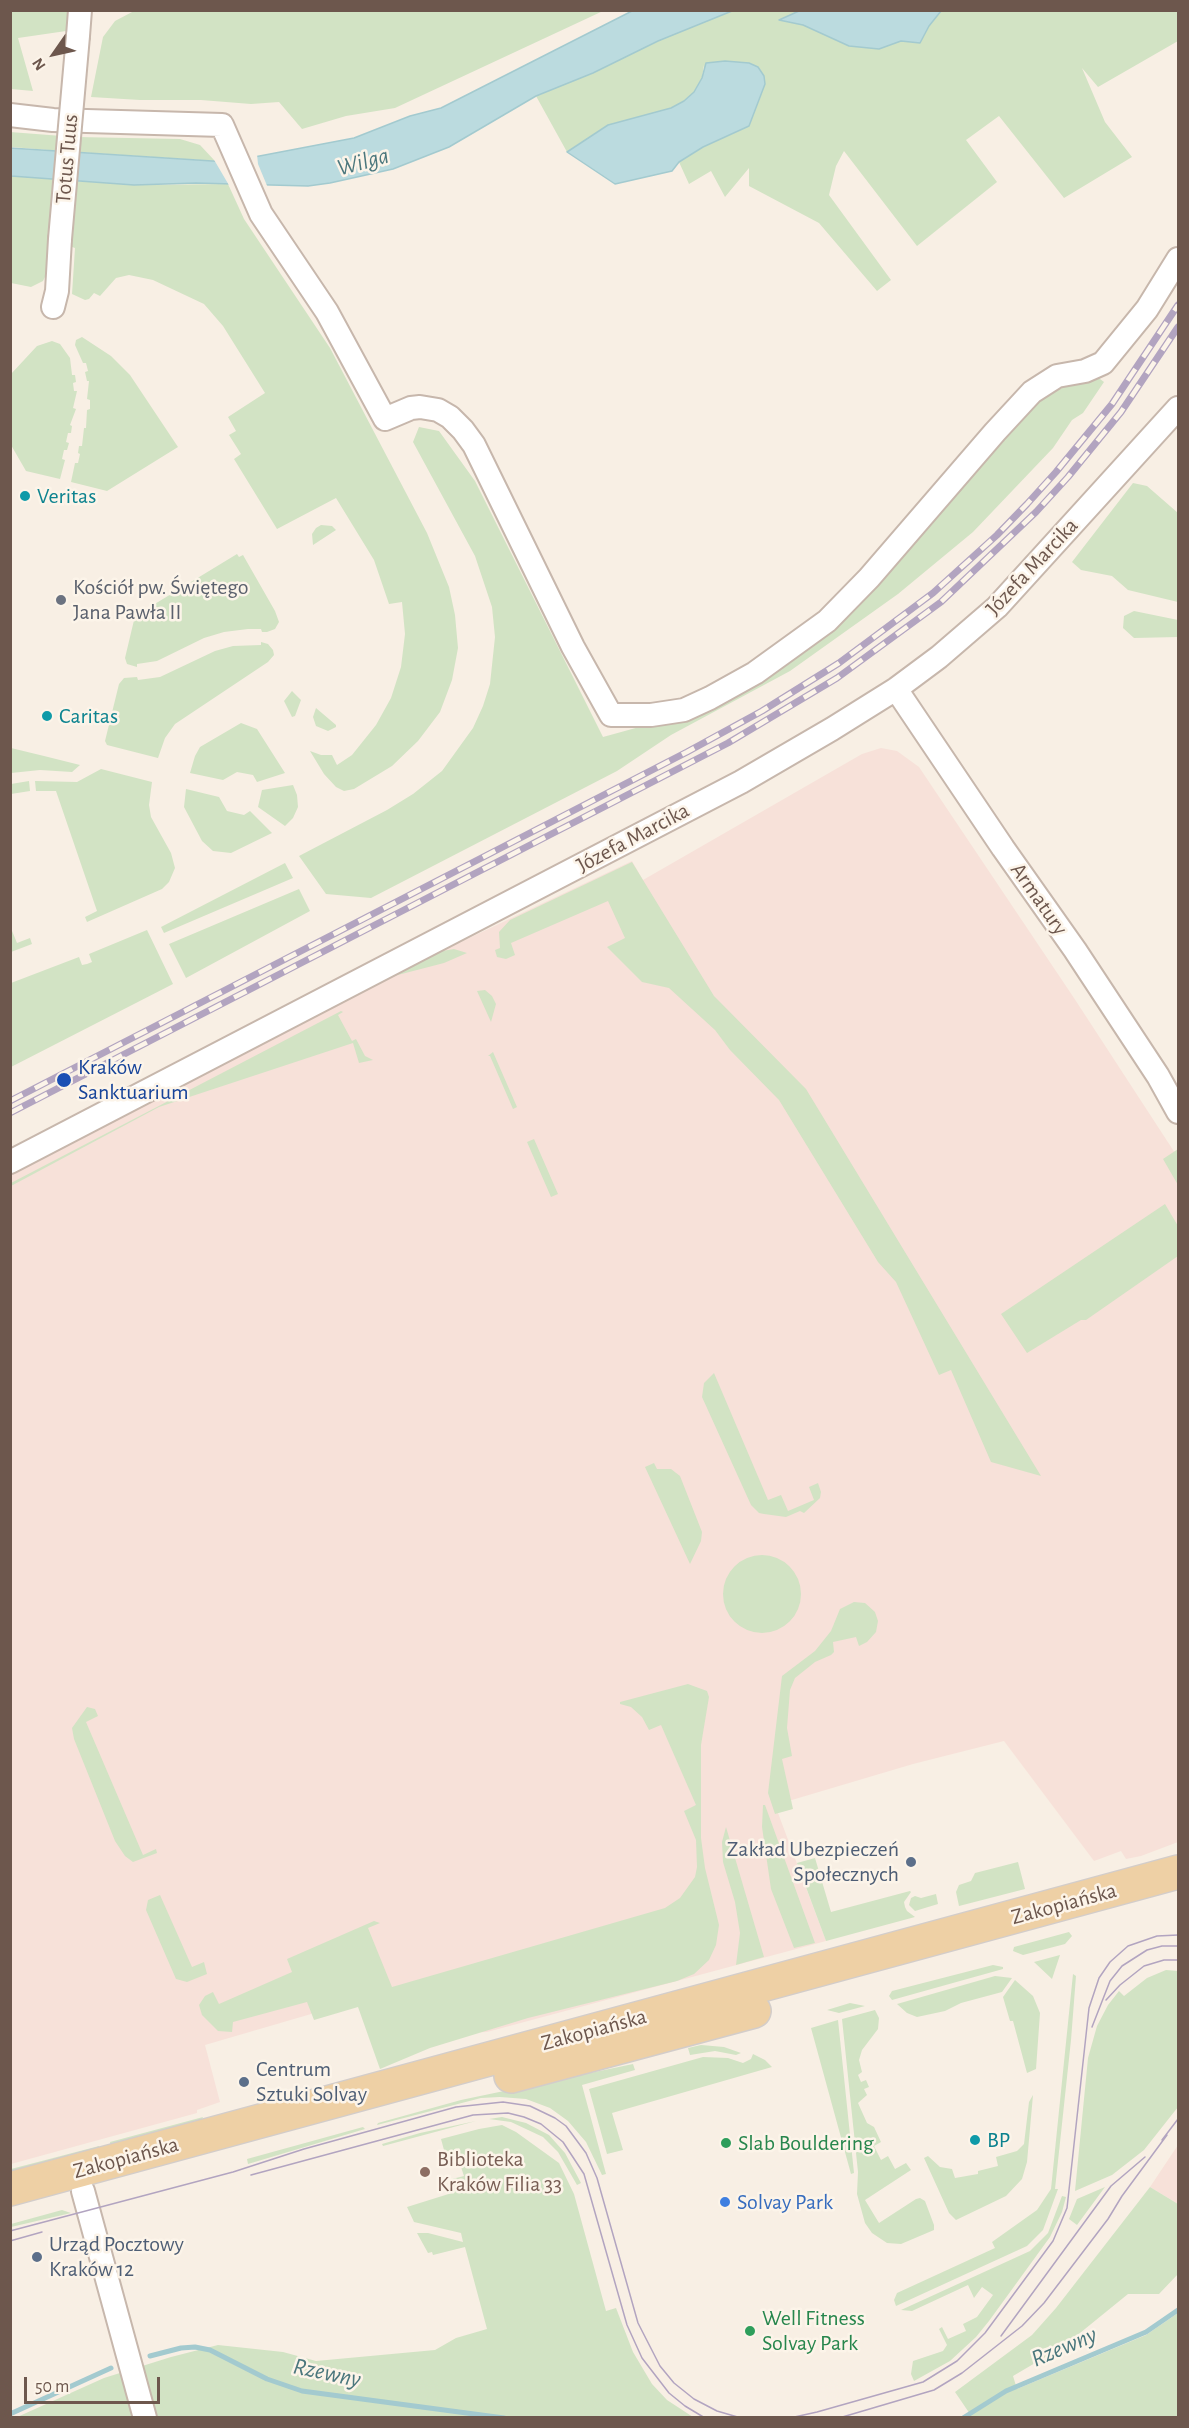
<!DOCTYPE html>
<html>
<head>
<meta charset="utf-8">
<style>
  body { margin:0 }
  #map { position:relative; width:1189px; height:2428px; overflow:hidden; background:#f8efe4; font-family:"Alegreya Sans",sans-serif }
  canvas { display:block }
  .frame { position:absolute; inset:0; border:12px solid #6d574d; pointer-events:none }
  .north { position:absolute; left:24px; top:24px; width:60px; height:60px; -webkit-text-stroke:4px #fcf4e9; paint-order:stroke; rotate:236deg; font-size:16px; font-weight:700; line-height:24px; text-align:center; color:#6d574d }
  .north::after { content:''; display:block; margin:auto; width:21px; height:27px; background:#6d574d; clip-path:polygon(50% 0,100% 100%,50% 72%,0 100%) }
  .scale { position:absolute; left:24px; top:2377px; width:136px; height:27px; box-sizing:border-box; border:3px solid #6d574d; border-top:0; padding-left:8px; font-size:18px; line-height:21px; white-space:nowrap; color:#6d574d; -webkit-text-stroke:4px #fcf4e9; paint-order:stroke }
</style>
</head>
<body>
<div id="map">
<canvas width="1189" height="2428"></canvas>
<div class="frame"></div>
<div class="north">N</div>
<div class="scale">50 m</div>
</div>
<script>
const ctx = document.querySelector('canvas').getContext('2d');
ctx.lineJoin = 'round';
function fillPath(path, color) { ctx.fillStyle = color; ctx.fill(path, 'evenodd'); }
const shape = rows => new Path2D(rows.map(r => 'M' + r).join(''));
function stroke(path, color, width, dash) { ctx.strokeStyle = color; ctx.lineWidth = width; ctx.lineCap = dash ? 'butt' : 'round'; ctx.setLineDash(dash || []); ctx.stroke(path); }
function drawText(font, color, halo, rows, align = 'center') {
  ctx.font = font + ' "Alegreya Sans",sans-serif'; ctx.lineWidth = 5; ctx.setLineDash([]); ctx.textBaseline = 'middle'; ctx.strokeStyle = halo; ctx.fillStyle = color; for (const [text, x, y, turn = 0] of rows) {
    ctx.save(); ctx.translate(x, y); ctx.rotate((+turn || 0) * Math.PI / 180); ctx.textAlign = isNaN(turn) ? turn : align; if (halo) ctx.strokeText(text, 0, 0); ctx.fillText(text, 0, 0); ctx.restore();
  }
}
const commercial = shape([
  [881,748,897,751,919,767,1074,998,1175,1153,1178,1183,1178,1842,1141,1856,1126,1859,1121,1851,1094,1861,1004,1741,913,1764,775,1805,826,1941,487,2032,395,2036,383,1993,205,2045,220,2102,197,2110,197,2113,11,2164,11,1172,391,975,632,861,643,880,862,754],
  [1178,2145,1178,2204,1150,2187]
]);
const green = shape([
  [10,11,72,11,73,30,18,38,33,91,11,89],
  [134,11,134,10,603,11,395,108,346,116,302,129,279,102,251,104,201,100,140,100,91,97,103,37,115,21],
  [732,11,799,11,780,20,803,25,879,49,901,41,920,43,929,26,941,11,1178,11,1178,41,1098,87,1082,68,1105,122,1132,157,1064,198,999,116,966,140,997,182,917,246,844,151,836,166,829,195,891,280,877,291,819,223,749,186,749,168,725,197,711,171,689,184,679,162,703,147,704,65,702,78,694,92,684,101,671,108,608,125,567,152,536,96,593,73,658,41],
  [10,132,62,136,61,151,11,147],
  [77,137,180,139,200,145,215,161,76,152],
  [10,176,58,179,47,273,43,281,31,287,11,283],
  [76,181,134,185,228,184,244,219,330,348,427,533,449,587,455,615,458,648,452,680,440,712,418,741,392,766,354,789,344,791,336,787,324,774,310,751,321,755,332,755,337,765,352,755,376,725,391,698,401,667,405,634,402,602,389,604,374,560,336,498,277,529,234,459,241,454,229,435,236,431,228,417,265,393,223,326,204,304,153,280,129,275,116,278,100,296,94,293,89,299,85,300,72,294,75,248,72,247,72,239,69,239],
  [82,337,111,356,130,375,178,447,107,491,71,482,75,463,78,463,80,454,78,453,79,446,82,446,84,428,86,428,87,410,90,409,90,400,87,399,89,381,87,381,85,372,88,371,86,363,83,363,75,345,76,340],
  [52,341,60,344,70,358,72,375,75,375,76,382,73,383,74,391,77,391,73,408,76,409,70,425,72,426,71,433,68,433,66,442,69,443,67,450,64,450,62,459,65,460,60,479,26,471,11,445,11,374,37,346],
  [1096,376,1104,382,1083,413,1072,420,1053,448,973,532,898,594,790,671,671,735,617,771,371,898,326,894,299,856,387,810,413,794,442,771,473,728,483,706,490,684,495,637,492,607,475,556,413,442,419,427,439,431,475,481,603,737,672,718,795,651,1026,405,1062,382],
  [1133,483,1147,486,1178,513,1178,602,1128,590,1112,576,1081,570,1072,562],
  [321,525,332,526,336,530,313,545,312,534,316,528],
  [237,554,239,557,243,555,275,611,279,622,275,629,267,632,262,632,261,629,248,629,224,632,204,638,157,661,137,664,137,667,127,664,125,658,135,616],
  [1134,611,1178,620,1178,637,1134,638,1123,628,1124,616],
  [261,642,268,644,273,650,274,655,268,662,175,724,165,738,158,758,107,745,105,741,119,684,124,678,137,677,138,680,160,677,215,651,233,646,261,645],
  [292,691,301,700,295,716,292,717,284,701],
  [316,708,336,725,336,727,328,731,316,726,313,717],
  [241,723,257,729,285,773,257,782,253,775,237,772,223,780,190,773,195,756,200,747],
  [11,748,44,756,80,765,72,772,40,770,11,773],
  [101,769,152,782,149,805,151,817,171,853,175,868,169,882,162,889,87,922,85,917,97,911,56,791,36,791,35,781,77,782],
  [29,781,30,791,11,794,11,784],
  [293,785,297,795,298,807,293,818,285,826,258,807,262,790],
  [186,789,219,797,227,811,244,815,250,811,272,833,231,853,213,851,202,841,184,807],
  [632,862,714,996,806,1089,1041,1476,991,1462,951,1370,939,1375,896,1282,878,1262,779,1100,730,1050,715,1030,669,988,642,982,607,947,625,938,608,901,511,943,515,955,506,959,497,957,495,950,500,948,499,932,510,920],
  [285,863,293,878,164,933,161,927],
  [299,889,310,911,186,978,169,944],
  [10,926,17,943,30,938,32,944,11,952],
  [147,930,173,984,11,1067,11,983,79,957,82,965,87,964,92,962,89,954],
  [454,949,467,953,444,963,390,977,436,952],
  [485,990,492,996,496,1004,491,1022,477,991],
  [341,1011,343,1012,338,1015,352,1041,356,1039,365,1056,373,1060,359,1063,353,1043,159,1107,11,1186,11,1183],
  [493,1052,517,1107,513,1109,490,1056,488,1056],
  [534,1139,558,1194,551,1197,527,1142],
  [1178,1149,1178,1185,1163,1159],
  [1165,1204,1178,1226,1178,1256,1086,1320,1081,1320,1027,1353,1001,1314],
  [714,1373,768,1500,781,1495,788,1511,814,1500,809,1487,818,1483,821,1492,820,1498,804,1513,800,1511,786,1517,764,1514,759,1513,751,1505,702,1397,704,1383],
  [654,1463,657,1469,671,1469,680,1476,702,1532,701,1541,690,1564,645,1467],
  '723 1594a39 39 0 1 1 78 0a39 39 0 1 1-78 0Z',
  [854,1602,865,1603,875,1612,878,1621,876,1632,867,1642,859,1646,856,1637,833,1642,834,1652,831,1655,815,1662,795,1678,790,1690,787,1728,792,1756,782,1759,793,1809,775,1814,768,1793,782,1676,815,1651,831,1631,840,1609],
  [688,1684,707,1691,709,1697,701,1745,701,1838,705,1868,719,1925,716,1945,709,1960,694,1974,677,1981,528,2018,430,2048,380,2069,358,2007,314,2020,307,2002,233,2022,232,2032,218,2031,202,2015,199,2005,205,1996,213,1992,219,2004,292,1972,287,1959,374,1921,380,1923,368,1928,392,1987,665,1908,680,1898,695,1877,697,1867,696,1840,684,1811,696,1805,661,1725,649,1730,642,1717,631,1707,620,1704,620,1702],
  [87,1707,95,1709,98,1716,86,1722,143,1855,156,1849,157,1853,133,1862,125,1856,115,1841,74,1739,72,1728],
  [763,1805,765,1805,815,1943,794,1948,771,1889,762,1827],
  [726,1827,764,1957,736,1965,740,1933,735,1902,723,1862,722,1842],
  [815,1858,831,1912,910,1891,911,1892,904,1902,905,1907,907,1911,915,1917,826,1941,797,1863],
  [1018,1862,1025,1889,959,1906,956,1892,959,1885,971,1881,975,1873],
  [936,1894,938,1904,915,1911,909,1905,911,1898,915,1896,921,1898],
  [160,1895,192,1967,204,1962,207,1974,187,1982,176,1979,146,1910,148,1900],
  [1069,1932,1072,1936,1065,1944,1023,1955,1013,1951,1014,1947],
  [1060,1955,1052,1979,1034,1962],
  [993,1965,1003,1967,1003,1969,892,2000,889,1996,892,1991],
  [1166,1970,1178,1971,1178,2107,1144,2150,1112,2175,1075,2191,1088,2058,1097,2026,1108,2005,1119,1991,1124,1996,1147,1978],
  [1073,1974,1076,1976,1071,2040,1055,2189,1058,2189,1043,2230,1027,2246,896,2306,894,2300,897,2293,995,2248,992,2242,1037,2210,1051,2189],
  [995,1976,1012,1978,1002,1992,961,2003,945,2011,917,2017,907,2013,897,2004],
  [1015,1980,1033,1996,1040,2013,1036,2069,1027,2073,1013,2021,1010,2021,1003,1997],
  [850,2003,865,2006,839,2013,827,2010],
  [875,2010,879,2018,878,2029,862,2050,859,2060,862,2072,858,2075,861,2082,866,2080,869,2087,864,2089,867,2095,858,2103,867,2123,874,2127,881,2142,874,2146,881,2160,888,2156,895,2169,906,2163,911,2170,865,2200,879,2223,916,2199,920,2198,925,2201,934,2225,934,2230,901,2244,887,2243,872,2233,865,2223,857,2194,858,2172,842,2019],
  [838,2020,854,2173,851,2174,811,2028],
  [701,2045,724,2047,741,2053,736,2055,715,2051,690,2055,688,2048],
  [753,2054,765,2060,772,2067,612,2113,623,2150,607,2154,589,2089,703,2057,728,2058,743,2063,751,2059],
  [633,2064,635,2070,582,2085,606,2174,602,2175,586,2142,568,2121,550,2108,526,2099,500,2097,481,2098,377,2125,378,2123,461,2100],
  [1033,2095,1027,2162,1022,2179,1006,2196,956,2220,949,2213,924,2158,928,2156,940,2167,952,2169,955,2178,978,2174,978,2171,998,2166,996,2157,1017,2151,1024,2144,1029,2102],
  [203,2117,199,2126,112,2150,110,2142],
  [502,2117,526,2123,549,2135,565,2153,581,2183,577,2185,558,2152,543,2137,511,2122,489,2119],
  [476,2121,383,2146,382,2144,420,2133],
  [502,2125,516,2132,559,2163,574,2194,606,2311,616,2308,633,2352,652,2384,667,2400,693,2417,15,2418,104,2378,171,2357,218,2345,283,2352,316,2361,435,2350,456,2338,487,2329,465,2247,433,2255,432,2252,428,2253,417,2233,428,2233,463,2242,461,2233,414,2222,407,2207,455,2192,452,2179,464,2176,458,2158,447,2161,441,2139,479,2129],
  [363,2127,365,2129,248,2164,247,2159],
  [99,2146,101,2153,11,2177,11,2169],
  [1105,2187,1077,2225,1069,2219,1077,2199],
  [1150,2187,1178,2204,1178,2274,1159,2294,1128,2294,1064,2346,1013,2376,1017,2389,1146,2335,1178,2313,1178,2417,972,2417,955,2392,1032,2335,1056,2308],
  [1062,2196,1066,2197,1062,2212,1050,2237,989,2321,976,2337,950,2361,914,2381,911,2374,913,2361,943,2351,947,2345,939,2329,942,2327,948,2339,966,2331,963,2324,977,2317,993,2295,982,2287,974,2298,968,2285,912,2311,901,2310,1030,2251,1048,2233],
  [62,2210,71,2213,11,2227,11,2224]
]);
const water = shape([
  [632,11,732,11,658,41,593,73,536,96,449,147,393,169,330,183,308,186,196,183,134,185,11,176,10,148,228,162,354,138,410,116,441,108,632,11],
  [799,11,799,10,941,11,929,26,920,43,901,41,879,49,849,46,803,25,779,20,799,11],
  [725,61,749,63,758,67,764,76,765,84,749,126,703,147,679,162,672,171,615,184,567,152,608,125,671,108,684,101,694,92,702,78,706,63,725,61]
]);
const pier = shape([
  [257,154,258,164,268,188,230,187,213,158,228,159]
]);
const stream = shape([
  [150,2356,181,2348,195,2347,210,2350,267,2379,302,2391,504,2418],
  [10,2414,111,2368],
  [963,2418,1006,2391,1146,2332,1178,2310]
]);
const street = shape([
  [78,36,80,10],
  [10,115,53,120,222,125,261,214,327,312,385,419,411,408,420,407,438,410,450,417,463,430,474,445,573,647,611,715,651,715,684,710,710,698,755,673,827,621,869,578,995,432,1032,392,1057,376,1085,371,1103,363,1147,309,1178,259],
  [53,307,57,291,60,239],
  [896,689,1003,848,1075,950,1158,1076,1178,1112],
  [10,1162,741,782,832,729,896,689,939,657,997,607,1178,408],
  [83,2191,145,2418]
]);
const primary = shape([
  [511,2076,754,2011],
  [10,2189,1178,1872]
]);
const tram = shape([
  [1106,2000,1120,1985,1144,1966,1164,1960,1178,1960],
  [1092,2027,1110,1981,1122,1966,1147,1950,1162,1946,1178,1946],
  [1162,2140,1178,2119],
  [251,2175,473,2115,508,2113,524,2117,541,2124,563,2142,584,2174,627,2325,642,2358,669,2393,685,2406,705,2418],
  [10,2231,233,2172,304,2149,456,2107,503,2102,530,2106,555,2118,566,2126,586,2153,597,2178,638,2323,660,2366,674,2383,694,2399,717,2411,741,2418],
  [10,2241,42,2232],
  [1001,2336,1111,2186,1145,2157],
  [790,2418,817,2412,923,2382,957,2361,985,2333,1053,2241,1067,2208,1089,2008,1099,1978,1110,1962,1128,1946,1157,1936,1178,1935],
  [839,2418,934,2390,962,2373,1022,2326,1044,2303,1108,2219,1122,2196,1167,2135]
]);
const rail = shape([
  [10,1101,687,752,762,711,839,663,933,593,997,535,1027,504,1056,472,1112,404,1178,305],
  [10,1113,728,743,837,678,941,602,1036,512,1068,477,1121,412,1178,327]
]);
const streetBridge = shape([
  [60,239,78,36]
]);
const markers = [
  [25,496,6,"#0f9aa8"],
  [61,600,6,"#6b7280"],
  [47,716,6,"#0f9aa8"],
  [64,1080,8,"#1a4fb4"],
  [911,1862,6,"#5c6f8a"],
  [244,2082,6,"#5c6f8a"],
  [975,2140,6,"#0f9aa8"],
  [726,2143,6,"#2e9e5b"],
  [425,2172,6,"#8d6e63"],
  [725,2202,6,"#3f7fe0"],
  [37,2257,6,"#5c6f8a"],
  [750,2331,6,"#2e9e5b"]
];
const streetNames = [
  ["Totus Tuus",67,159,-85],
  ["Józefa Marcika",1032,567,-47],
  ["Józefa Marcika",633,838,-28],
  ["Armatury",1039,899,55],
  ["Zakopiańska",1064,1904,-15],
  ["Zakopiańska",594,2030,-15],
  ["Zakopiańska",126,2158,-15]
];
const cultureNames = [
  ["Veritas",37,496],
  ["Caritas",59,716],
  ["BP",987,2140]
];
const worshipNames = [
  ["Kościół pw. Świętego",73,587],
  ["Jana Pawła II",73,612]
];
const transitNames = [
  ["Kraków",78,1067],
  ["Sanktuarium",78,1092]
];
const serviceNames = [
  ["Zakład Ubezpieczeń",899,1849,"right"],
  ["Społecznych",899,1874,"right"],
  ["Centrum",256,2069],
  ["Sztuki Solvay",256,2094],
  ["Urząd Pocztowy",49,2244],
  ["Kraków 12",49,2269]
];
const leisureNames = [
  ["Slab Bouldering",738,2143],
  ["Well Fitness",762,2318],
  ["Solvay Park",762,2343]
];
const educationNames = [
  ["Biblioteka",437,2159],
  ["Kraków Filia 33",437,2184]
];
const shopNames = [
  ["Solvay Park",737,2202]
];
const waterNames = [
  ["Wilga",363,162,-15],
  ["Rzewny",1064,2347,-23],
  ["Rzewny",327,2373,12]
];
fillPath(commercial, '#f7e1d9');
fillPath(green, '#d2e3c4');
fillPath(water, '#bbdbdf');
stroke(water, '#a3cacf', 1.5);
fillPath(pier, '#f8efe4');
stroke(stream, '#a3cacf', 5);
stroke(street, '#c7b7ac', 26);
stroke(primary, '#d3cdca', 36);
stroke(street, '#fff', 22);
stroke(primary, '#eed0a5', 33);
stroke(tram, '#b2a4c0', 1.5);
stroke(rail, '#b2a4c0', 7);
stroke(rail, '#fcf4e9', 4.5, [14]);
stroke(streetBridge, '#c7b7ac', 26, []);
stroke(streetBridge, '#fff', 22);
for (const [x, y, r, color] of markers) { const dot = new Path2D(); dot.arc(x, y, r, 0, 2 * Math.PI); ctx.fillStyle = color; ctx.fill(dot); stroke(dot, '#fcf4e9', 2); }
drawText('22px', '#6d574d', '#fcf4e9', streetNames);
drawText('22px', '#0d838f', '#fcf4e9', cultureNames, 'left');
drawText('22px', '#5b616d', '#fcf4e9', worshipNames, 'left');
drawText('22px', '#164399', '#fcf4e9', transitNames, 'left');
drawText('22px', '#4e5e75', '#fcf4e9', serviceNames, 'left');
drawText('22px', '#27864d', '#fcf4e9', leisureNames, 'left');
drawText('22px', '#785e54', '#fcf4e9', educationNames, 'left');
drawText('22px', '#366cbe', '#fcf4e9', shopNames, 'left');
drawText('italic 24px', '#4b777d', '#fcf4e9', waterNames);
</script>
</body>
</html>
